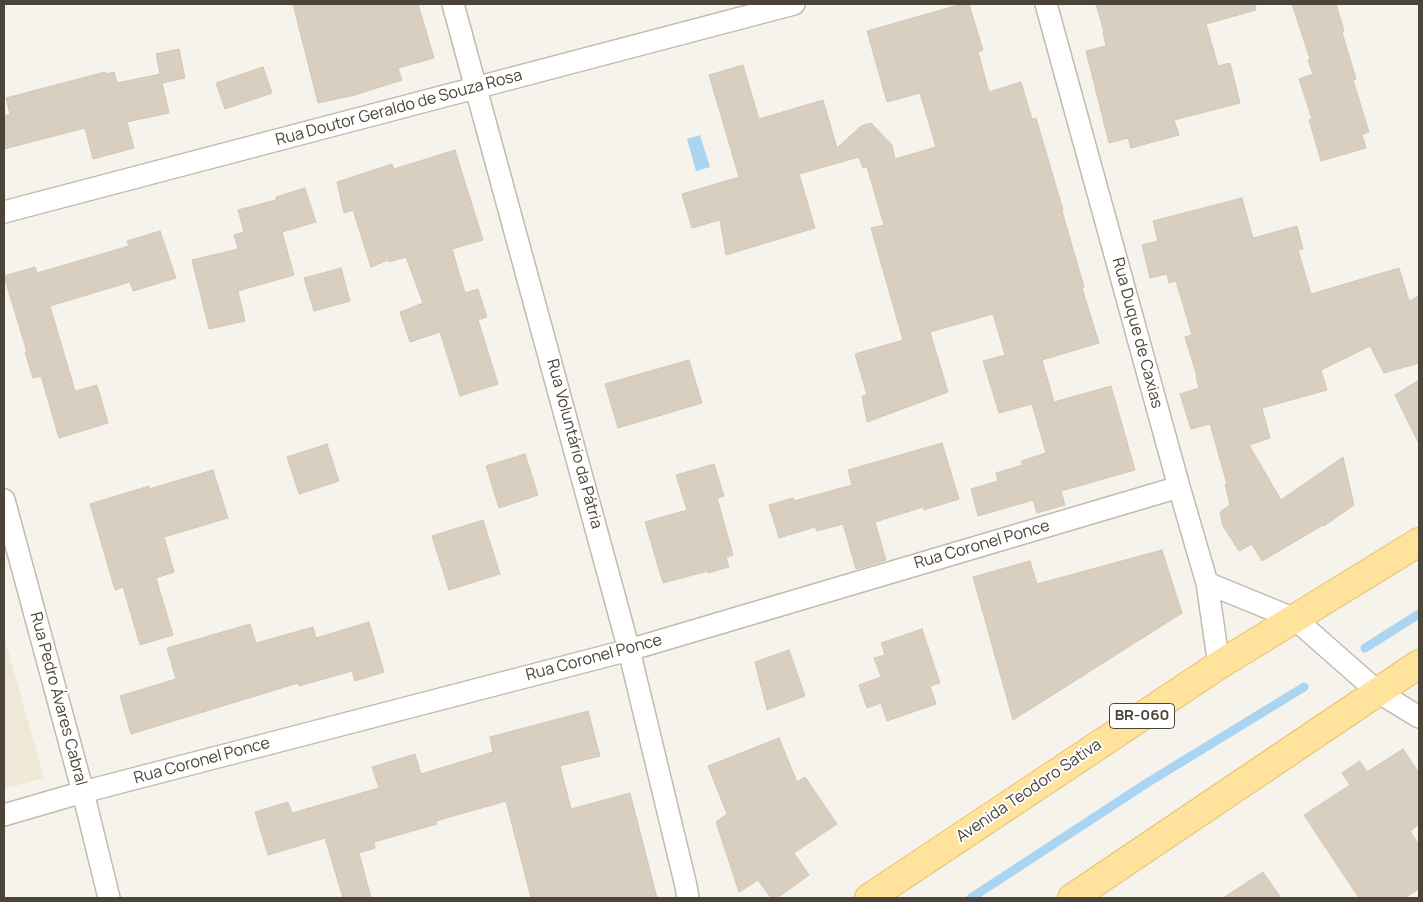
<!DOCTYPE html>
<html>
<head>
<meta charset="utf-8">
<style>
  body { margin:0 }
  #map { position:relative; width:1423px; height:902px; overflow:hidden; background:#f6f3ec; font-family:Manrope,sans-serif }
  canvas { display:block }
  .frame { position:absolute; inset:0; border:5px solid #4b4439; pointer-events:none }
</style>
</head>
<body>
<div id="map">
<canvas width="1423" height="902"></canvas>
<div class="frame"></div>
</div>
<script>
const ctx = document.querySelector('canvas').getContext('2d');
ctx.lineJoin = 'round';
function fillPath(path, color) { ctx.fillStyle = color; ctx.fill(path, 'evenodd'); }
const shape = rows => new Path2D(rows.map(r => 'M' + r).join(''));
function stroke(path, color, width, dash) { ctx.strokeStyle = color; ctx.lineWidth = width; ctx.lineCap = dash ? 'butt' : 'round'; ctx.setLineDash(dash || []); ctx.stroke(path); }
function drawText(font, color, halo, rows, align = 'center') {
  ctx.font = font + ' Manrope,sans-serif'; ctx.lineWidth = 4; ctx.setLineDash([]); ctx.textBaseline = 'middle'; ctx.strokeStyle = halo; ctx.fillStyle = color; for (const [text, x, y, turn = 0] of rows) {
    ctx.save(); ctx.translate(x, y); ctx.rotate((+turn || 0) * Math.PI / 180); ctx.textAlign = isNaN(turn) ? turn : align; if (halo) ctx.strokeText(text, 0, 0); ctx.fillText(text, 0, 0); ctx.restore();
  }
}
const education = shape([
  [4,636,44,778,4,789]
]);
const water = shape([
  [700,135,710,167,696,171,687,139]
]);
const stream = shape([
  [1365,648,1419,614],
  [971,898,1147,783,1304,687]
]);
const building = shape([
  [293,4,418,4,434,58,398,68,402,80,355,95,318,103,293,4],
  [962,4,969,4,983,50,978,52,989,92,1021,82,1032,119,1036,118,1063,210,1062,211,1084,287,1082,288,1099,343,1042,360,1054,402,1111,386,1135,470,1061,491,1065,505,1037,513,1033,500,978,516,971,489,998,481,996,473,1023,465,1021,461,1046,453,1032,404,999,413,983,361,1005,355,993,314,930,332,948,392,867,422,862,396,867,395,855,354,903,340,871,228,884,225,867,167,863,168,859,157,799,174,815,228,726,255,720,220,692,228,682,194,739,177,709,75,743,65,759,119,823,100,837,148,861,126,871,123,892,145,895,159,936,147,920,93,887,102,867,31,962,4],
  [1096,4,1255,4,1256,10,1206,24,1218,66,1230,63,1240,103,1174,120,1179,135,1131,148,1128,138,1109,143,1086,51,1106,46,1103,32,1104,32,1096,4],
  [1292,4,1336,4,1344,31,1342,32,1356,79,1353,80,1369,132,1362,134,1366,148,1321,161,1309,120,1312,119,1299,79,1313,74,1308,60,1310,59,1292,4],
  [179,49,185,78,162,83,169,113,127,122,134,148,93,159,85,128,4,149,4,116,10,114,6,98,105,72,106,74,114,72,117,83,160,74,156,54,179,49],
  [263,67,272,93,225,109,216,83,263,67],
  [455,150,483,240,452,249,465,293,478,289,487,317,478,320,498,384,460,396,440,332,410,342,400,312,423,303,406,257,389,262,388,260,371,267,353,210,344,213,337,182,392,164,394,169,455,150],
  [305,188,316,222,282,232,294,275,238,291,245,321,209,329,192,260,238,249,234,235,244,232,238,210,276,200,276,197,305,188],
  [1242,198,1253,238,1297,226,1303,249,1298,250,1311,294,1399,268,1409,301,1419,296,1419,363,1384,373,1370,346,1321,370,1327,390,1262,408,1270,438,1249,445,1281,500,1343,457,1354,505,1324,526,1323,525,1262,561,1252,544,1239,551,1223,526,1220,512,1230,505,1225,484,1227,484,1210,424,1191,429,1180,394,1199,388,1196,376,1197,376,1185,337,1192,335,1176,281,1169,283,1167,274,1150,278,1142,245,1158,241,1153,221,1242,198],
  [160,231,176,278,133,291,130,282,50,306,75,391,97,385,108,423,59,438,41,376,33,378,25,352,27,352,4,276,35,267,37,273,129,246,127,241,160,231],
  [341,268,350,301,314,311,304,278,341,268],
  [689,360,702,403,618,428,605,384,689,360],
  [1419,380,1419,444,1395,395,1419,380],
  [942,443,959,499,924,510,923,507,875,522,886,560,856,569,843,524,817,531,815,527,779,538,769,505,793,498,794,501,852,485,848,470,942,443],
  [327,444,339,481,299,494,287,457,327,444],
  [525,454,538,495,499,508,486,466,525,454],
  [714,464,724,496,717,498,733,555,726,557,729,567,708,573,708,571,663,583,645,522,687,510,676,475,714,464],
  [213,470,228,518,164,537,174,572,156,578,173,635,140,645,123,587,115,590,90,504,149,486,149,489,213,470],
  [483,520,500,574,449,590,432,536,483,520],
  [1162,550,1182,613,1013,720,973,577,1030,561,1037,584,1162,550],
  [369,622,384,672,355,681,352,671,299,686,298,683,131,734,120,696,176,679,167,648,250,624,256,643,313,627,316,638,369,622],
  [922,629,940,683,930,686,936,704,887,721,881,703,867,708,859,685,881,677,874,658,885,655,881,643,922,629],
  [789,650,805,696,767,710,755,662,789,650],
  [588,711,600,756,560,766,571,809,630,793,657,898,531,898,506,801,436,821,437,824,374,842,375,848,359,853,371,898,343,898,325,838,268,855,255,812,288,802,292,813,379,788,372,767,415,754,421,774,493,752,490,737,588,711],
  [779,738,797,782,805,777,837,824,794,853,809,875,777,898,771,898,758,880,739,892,716,822,727,814,708,766,779,738],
  [1403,749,1419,773,1419,824,1410,831,1419,845,1419,889,1404,898,1359,898,1304,815,1350,785,1342,773,1360,761,1367,772,1403,749],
  [1263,872,1281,898,1223,898,1263,872]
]);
const minor = shape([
  [453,4,629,650,686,886,688,898],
  [1046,4,1179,487,1207,583,1219,665],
  [4,212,794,4],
  [4,500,83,792,109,898],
  [1207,583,1295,619,1378,692,1419,717],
  [4,815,83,792,629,650,1179,487]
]);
const primary = shape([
  [869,898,1219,665,1419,542],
  [1072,898,1419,664]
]);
const shields = [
  [1142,716,65]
];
const shieldNames = [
  ["BR-060",1142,716]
];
const streetNames = [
  ["Rua Doutor Geraldo de Souza Rosa",399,108,-15],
  ["Rua Duque de Caxias",1137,333,75],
  ["Rua Voluntário da Pátria",574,444,75],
  ["Rua Coronel Ponce",982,545,-16],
  ["Rua Coronel Ponce",594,658,-15],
  ["Rua Pedro Ávares Cabral",58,699,75],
  ["Rua Coronel Ponce",202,761,-15],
  ["Avenida Teodoro Sativa",1029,791,-34]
];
fillPath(education, '#efe8d6');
fillPath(water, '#a9d4f2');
stroke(stream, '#a9d4f2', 9);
fillPath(building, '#d8cfc1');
stroke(building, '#d3c7b4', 1);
stroke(minor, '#c2bbae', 24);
stroke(primary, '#e6c16a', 30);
stroke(minor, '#fff', 21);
stroke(primary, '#ffe39c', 28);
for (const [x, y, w] of shields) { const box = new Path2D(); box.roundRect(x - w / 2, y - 12.5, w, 25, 4); ctx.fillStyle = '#fff'; ctx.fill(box); stroke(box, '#4b4439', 1); }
drawText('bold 15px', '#4b4439', null, shieldNames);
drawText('16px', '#4b4439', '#fff', streetNames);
</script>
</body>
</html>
